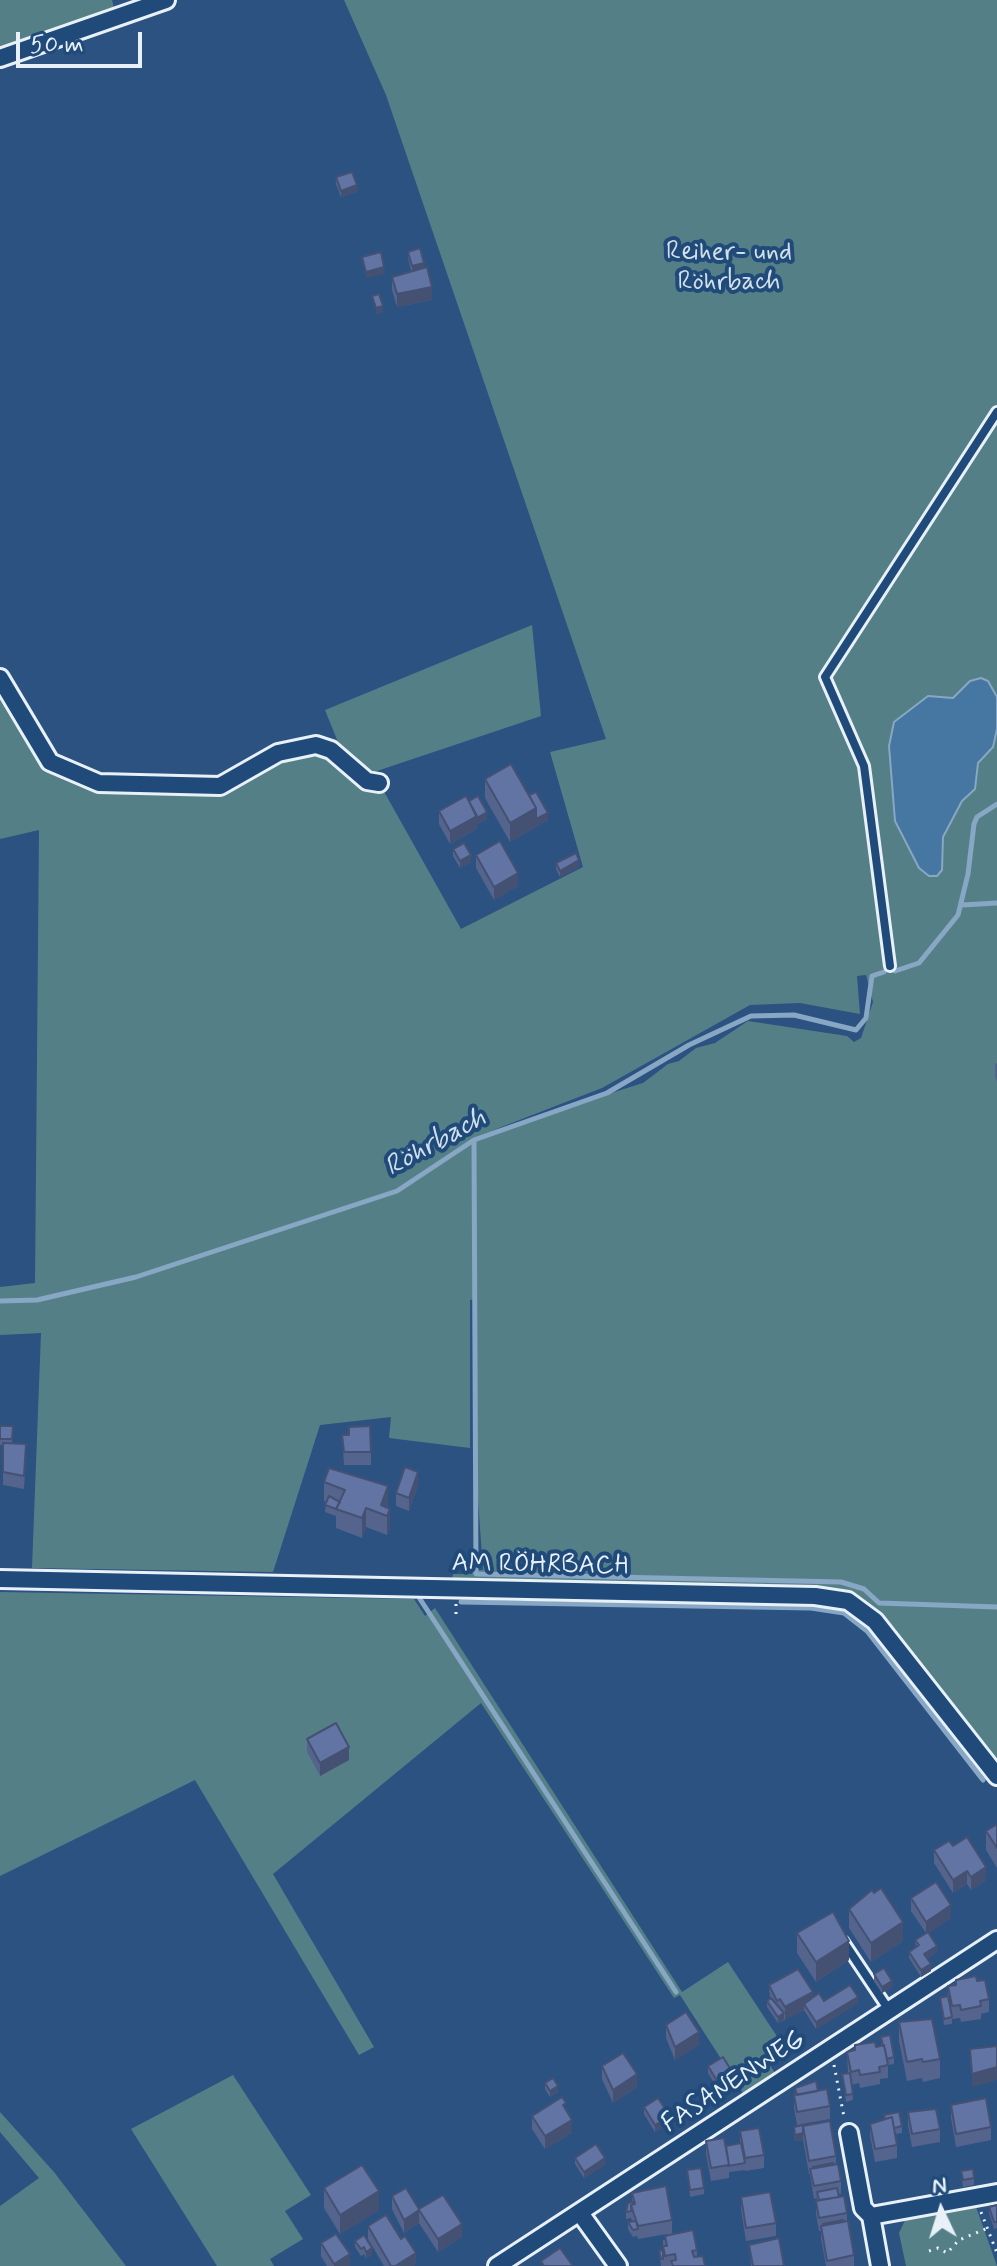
<!DOCTYPE html>
<html>
<head>
<meta charset="utf-8">
<style>
  body { margin:0 }
  #map { position:relative; width:997px; height:2266px; overflow:hidden; background:#2c5282; font-family:Mynerve,sans-serif }
  canvas { display:block }
  .north { position:absolute; left:901px; top:2170px; width:80px; height:80px; -webkit-text-stroke:6px #1f4a7a; paint-order:stroke; rotate:356deg; font-size:22px; font-weight:700; line-height:32px; text-align:center; color:#e8f1f8 }
  .north::after { content:''; display:block; margin:auto; width:28px; height:36px; background:#e8f1f8; clip-path:polygon(50% 0,100% 100%,50% 72%,0 100%) }
  .scale { position:absolute; left:16px; top:32px; width:126px; height:36px; box-sizing:border-box; border:4px solid #e8f1f8; border-top:0; padding-left:10px; font-size:24px; line-height:28px; white-space:nowrap; color:#e8f1f8; -webkit-text-stroke:6px #1f4a7a; paint-order:stroke }
</style>
</head>
<body>
<div id="map">
<canvas width="997" height="2266"></canvas>
<div class="north">N</div>
<div class="scale">50 m</div>
</div>
<script>
const ctx = document.querySelector('canvas').getContext('2d');
ctx.lineJoin = 'round';
function fillPath(path, color) { ctx.fillStyle = color; ctx.fill(path, 'evenodd'); }
const shape = rows => new Path2D(rows.map(r => 'M' + r).join(''));
function stroke(path, color, width, dash) { ctx.strokeStyle = color; ctx.lineWidth = width; ctx.lineCap = dash ? 'butt' : 'round'; ctx.setLineDash(dash || []); ctx.stroke(path); }
function drawText(font, color, halo, rows, align = 'center') {
  ctx.font = font + ' Mynerve,sans-serif'; ctx.lineWidth = 8; ctx.setLineDash([]); ctx.textBaseline = 'middle'; ctx.strokeStyle = halo; ctx.fillStyle = color; for (const [text, x, y, turn = 0] of rows) {
    ctx.save(); ctx.translate(x, y); ctx.rotate((+turn || 0) * Math.PI / 180); ctx.textAlign = isNaN(turn) ? turn : align; if (halo) ctx.strokeText(text, 0, 0); ctx.fillText(text, 0, 0); ctx.restore();
  }
}
const green = shape([
  [0,0,112,0,115,12,0,50],
  [344,0,997,0,997,1758,891,1626,851,1594,816,1587,452,1580,453,1574,472,1574,472,1570,483,1570,477,1485,475,1299,470,1300,470,1448,389,1438,391,1417,320,1425,273,1572,32,1568,41,1333,0,1335,0,1287,35,1283,39,830,0,839,0,697,44,767,97,789,222,792,278,759,315,750,382,788,461,929,583,867,550,752,606,739,386,95],
  [866,975,873,1002,861,1038,854,1042,847,1036,748,1021,715,1043,696,1048,679,1061,668,1064,643,1083,491,1131,602,1088,750,1005,800,1003,860,1014,857,976],
  [532,625,541,716,374,772,342,752,325,710],
  [0,1592,414,1599,425,1616,435,1608,682,1992,728,1962,784,2047,766,2059,775,2073,743,2093,680,1995,674,1998,481,1703,273,1874,374,2047,359,2055,195,1780,0,1876],
  [233,2075,311,2195,285,2211,303,2239,270,2259,274,2266,217,2266,131,2129],
  [0,2112,54,2172,126,2266,0,2266,0,2206,39,2178,0,2132],
  [975,2204,997,2266,906,2266,899,2233,906,2218,914,2214]
]);
const water = shape([
  [981,678,988,681,997,697,997,729,993,747,978,763,975,789,962,801,943,837,942,870,937,876,929,876,919,868,895,821,889,746,894,722,928,696,953,698,970,681,981,678]
]);
const stream = shape([
  [962,905,997,903],
  [895,971,919,963,958,915,968,874,974,824,977,817,997,804],
  [474,1140,476,1574,841,1582,864,1589,879,1603,997,1607],
  [0,1301,37,1300,136,1277,397,1191,474,1140,607,1093,689,1045,751,1016,794,1015,856,1030,866,1018,872,976,884,972],
  [420,1599,676,1992],
  [461,1602,811,1608,844,1613,867,1631,983,1780]
]);
const path = shape([
  [456,1604,456,1616],
  [834,2065,844,2117],
  [981,2212,997,2253],
  [929,2251,938,2248,947,2253,959,2240,988,2228]
]);
const lane = shape([
  [890,966,864,766,825,677,997,412],
  [843,1941,889,2010]
]);
const street = shape([
  [0,58,166,0],
  [0,678,50,762,99,783,220,786,278,753,316,745,331,750,367,781,379,783],
  [0,1579,815,1596,848,1601,875,1621,997,1776],
  [849,2133,863,2208,871,2216],
  [580,2213,618,2266],
  [497,2266,997,1940],
  [880,2266,871,2216,997,2193]
]);
const wall = shape([
  [336,177,357,192,341,197,336,184],
  [408,252,424,268,432,300,397,307,392,290,392,277,411,271,408,258],
  [485,779,529,795,548,820,510,842,485,798],
  [469,801,487,819,477,824,477,829,450,844,439,824,439,811],
  [453,849,471,862,460,868,453,856],
  [476,855,518,886,494,900,476,868],
  [556,863,579,867,560,877,556,869],
  [997,1063,997,1081,995,1077,995,1064],
  [0,1426,13,1426,12,1444,26,1457,24,1489,3,1485,3,1445,0,1445],
  [342,1435,371,1452,371,1465,344,1465],
  [324,1482,388,1505,387,1508,390,1528,387,1535,366,1527,362,1538,336,1528,336,1516,325,1512,326,1502,324,1501],
  [418,1485,409,1511,396,1506,396,1493],
  [307,1739,349,1760,320,1776,307,1752],
  [997,1824,997,1868,986,1850,986,1831],
  [953,1846,986,1880,971,1890,967,1884,953,1893,934,1863,934,1850],
  [911,1898,951,1918,928,1933,937,1952,927,1959,931,1971,921,1977,909,1958,909,1952,916,1947,915,1940,926,1933,911,1911],
  [849,1909,903,1941,871,1962,849,1928],
  [797,1933,849,1960,816,1982,797,1953],
  [874,1974,892,1987,882,1993,874,1981],
  [956,1980,977,1981,989,1999,989,2012,981,2014,981,2019,961,2022,960,2018,952,2019,952,2024,944,2025,940,1998,948,1996,948,1986,956,1985],
  [769,1985,824,2001,858,2003,816,2029,804,2010,778,2023,767,2007,767,2001,770,1999],
  [899,2022,940,2059,940,2078,923,2082,922,2078,907,2081,899,2041],
  [666,2025,699,2045,675,2060,666,2038],
  [881,2037,894,2057,894,2064,888,2065,888,2078,880,2079,880,2084,860,2088,859,2083,852,2085,853,2100,846,2102,842,2074,848,2073,847,2052,855,2051,855,2045,876,2047,881,2046],
  [602,2066,637,2087,613,2103,602,2079],
  [708,2066,734,2081,719,2091,708,2073],
  [545,2083,558,2092,550,2097,545,2089],
  [795,2088,830,2106,830,2119,797,2125,794,2108],
  [951,2105,991,2127,991,2140,956,2147,951,2118],
  [644,2107,670,2122,655,2132,644,2114],
  [566,2109,572,2133,545,2149,532,2129,532,2116],
  [908,2112,940,2129,940,2142,912,2147,908,2125],
  [884,2115,902,2126,902,2133,895,2134,897,2145,897,2158,875,2162,870,2136,870,2124,884,2119],
  [813,2124,836,2156,836,2164,841,2181,841,2194,838,2194,847,2213,847,2221,854,2255,854,2266,826,2266,821,2239,821,2231,819,2231,816,2214,817,2198,814,2199,810,2174,809,2174,803,2140,795,2141,794,2133,794,2127],
  [740,2131,764,2155,764,2168,745,2171,745,2170,729,2172,729,2178,711,2181,706,2154,706,2141,726,2146,740,2143],
  [575,2158,605,2165,584,2178,575,2164],
  [687,2170,704,2188,704,2194,690,2197],
  [961,2171,974,2178,974,2185,963,2187],
  [324,2188,379,2210,340,2234,324,2208],
  [632,2193,672,2220,672,2233,680,2233,697,2250,697,2257,705,2266,661,2266,659,2251,663,2250,663,2240,665,2240,665,2236,667,2235,667,2234,638,2239,637,2236,633,2237,628,2229,628,2222,632,2221,631,2218,626,2219,626,2212,632,2202],
  [392,2196,419,2209,462,2237,438,2252,419,2223,404,2233,392,2209],
  [741,2197,776,2223,776,2236,746,2241,741,2210],
  [997,2205,997,2228,994,2229,989,2213,989,2207],
  [368,2226,416,2253,415,2266,384,2266,368,2239],
  [355,2241,372,2255,366,2258,364,2254,361,2256,355,2247],
  [321,2243,350,2266,327,2266,321,2256],
  [749,2245,784,2266,751,2266]
]);
const shadedWall = shape([
  [357,185,357,192,341,197,341,191],
  [424,263,424,269,412,273,412,266],
  [384,267,384,274,366,278,366,272],
  [432,287,432,300,397,307,397,294],
  [383,306,383,312,376,315,376,308],
  [536,808,548,813,548,820,510,842,510,823],
  [487,812,487,819,477,824,477,829,450,844,450,831,477,816],
  [471,855,471,862,460,868,460,861],
  [579,860,579,867,560,877,560,871],
  [518,873,518,886,494,900,494,887],
  [418,1472,418,1485,409,1511,409,1498],
  [388,1486,388,1505,384,1515,381,1505],
  [366,1508,366,1527,362,1538,362,1518],
  [390,1509,390,1528,387,1535,387,1516],
  [349,1747,349,1760,320,1776,320,1763],
  [986,1867,986,1880,971,1890,971,1877],
  [967,1871,967,1884,953,1893,953,1880],
  [951,1905,951,1918,926,1935,926,1922],
  [903,1922,903,1941,871,1962,871,1943],
  [849,1941,849,1960,816,1982,816,1962],
  [937,1946,937,1952,924,1961,924,1954],
  [931,1964,931,1971,921,1977,921,1970],
  [892,1981,892,1987,882,1993,882,1987],
  [813,1992,813,2005,804,2004,804,2010,785,2020,785,2007],
  [858,1997,858,2003,816,2029,816,2022],
  [784,2013,784,2019,778,2023,778,2017],
  [699,2032,699,2045,675,2060,675,2047],
  [997,2067,997,2080,972,2087,972,2074],
  [637,2074,637,2087,613,2103,613,2090],
  [734,2075,734,2081,719,2091,719,2084],
  [558,2086,558,2092,550,2097,550,2091],
  [670,2116,670,2122,655,2132,655,2125],
  [572,2120,572,2133,545,2149,545,2136],
  [803,2133,803,2140,795,2141,795,2135],
  [605,2158,605,2165,584,2178,584,2172],
  [379,2191,379,2210,340,2234,340,2215],
  [419,2210,419,2223,404,2233,404,2220],
  [462,2224,462,2237,438,2252,438,2239],
  [372,2248,372,2255,366,2258,366,2252],
  [416,2253,415,2266,395,2266],
  [350,2254,350,2266,334,2266,334,2264]
]);
const building = shape([
  [352,172,357,185,341,191,336,177,352,172],
  [420,248,424,263,412,266,408,252,420,248],
  [381,252,384,267,366,272,362,257,381,252],
  [427,267,432,287,397,294,392,277,427,267],
  [379,294,383,306,376,308,372,296,379,294],
  [511,764,536,808,510,823,485,779,511,764],
  [536,792,548,813,536,819,536,808,529,795,536,792],
  [466,796,477,816,450,831,439,811,466,796],
  [478,796,487,812,477,818,469,801,478,796],
  [500,841,518,873,494,887,476,855,500,841],
  [464,843,471,855,460,861,453,849,464,843],
  [576,853,579,860,560,871,556,863,576,853],
  [0,1426,13,1426,12,1439,0,1439,0,1426],
  [370,1426,371,1452,344,1452,342,1435,349,1435,349,1427,370,1426],
  [3,1443,26,1444,24,1476,3,1472,3,1443],
  [405,1467,418,1472,409,1498,396,1493,405,1467],
  [329,1468,388,1486,381,1505,390,1509,387,1516,366,1508,362,1518,336,1509,345,1490,324,1482,329,1468],
  [329,1496,340,1502,336,1509,325,1505,329,1496],
  [336,1723,349,1747,320,1763,307,1739,336,1723],
  [997,1824,997,1848,986,1831,997,1824],
  [967,1837,986,1867,971,1877,967,1871,953,1880,934,1850,949,1841,953,1846,967,1837],
  [936,1882,951,1905,926,1922,911,1898,936,1882],
  [881,1888,903,1922,871,1943,849,1909,872,1890,874,1893,881,1888],
  [833,1912,849,1941,816,1962,797,1933,833,1912],
  [928,1932,937,1946,924,1954,931,1964,921,1970,909,1952,919,1945,915,1940,928,1932],
  [884,1968,892,1981,882,1987,874,1974,884,1968],
  [798,1969,813,1992,785,2007,780,1999,777,2001,769,1985,798,1969],
  [976,1976,977,1981,985,1980,989,1999,980,2001,981,2006,961,2010,960,2005,952,2006,948,1986,956,1985,956,1980,976,1976],
  [850,1985,858,1997,816,2022,804,2004,819,1993,824,2001,850,1985],
  [948,1996,952,2017,944,2019,940,1998,948,1996],
  [771,1998,784,2013,778,2017,767,2001,771,1998],
  [686,2012,699,2032,675,2047,666,2025,686,2012],
  [932,2019,940,2059,923,2062,922,2059,907,2062,899,2022,932,2019],
  [890,2035,894,2057,887,2059,884,2045,883,2046,881,2037,890,2035],
  [875,2042,876,2047,884,2045,888,2065,879,2067,880,2072,860,2075,859,2070,851,2072,847,2052,855,2050,855,2045,875,2042],
  [997,2046,997,2067,972,2074,970,2049,997,2046],
  [623,2053,637,2074,613,2090,602,2066,623,2053],
  [723,2057,734,2075,719,2084,708,2066,723,2057],
  [850,2073,853,2094,846,2095,842,2074,850,2073],
  [553,2078,558,2086,550,2091,545,2083,553,2078],
  [816,2081,818,2091,797,2095,795,2088,816,2081],
  [827,2089,830,2106,797,2112,794,2095,827,2089],
  [562,2097,566,2103,563,2105,572,2120,545,2136,532,2116,562,2097],
  [658,2098,670,2116,655,2125,644,2107,658,2098],
  [986,2098,991,2127,956,2134,951,2105,986,2098],
  [936,2109,940,2129,912,2134,908,2112,936,2109],
  [899,2112,902,2126,894,2128,892,2117,885,2119,884,2115,899,2112],
  [892,2117,897,2145,875,2149,870,2124,892,2117],
  [830,2121,836,2156,809,2161,803,2126,830,2121],
  [812,2123,813,2124,803,2126,803,2133,795,2135,794,2127,812,2123],
  [759,2128,764,2155,745,2158,740,2131,759,2128],
  [724,2138,729,2165,711,2168,706,2141,724,2138],
  [741,2143,745,2163,728,2166,729,2165,726,2146,741,2143],
  [596,2144,605,2158,584,2172,575,2158,596,2144],
  [833,2163,833,2164,813,2168,813,2167,833,2163],
  [838,2164,841,2181,814,2186,810,2169,838,2164],
  [362,2165,379,2191,340,2215,324,2188,362,2165],
  [701,2168,704,2188,690,2190,687,2170,701,2168],
  [973,2169,974,2178,963,2180,961,2171,973,2169],
  [666,2186,672,2220,638,2226,631,2205,635,2204,632,2193,666,2186],
  [406,2188,419,2209,443,2195,462,2224,438,2239,419,2210,404,2220,392,2196,406,2188],
  [837,2188,839,2197,819,2200,817,2192,837,2188],
  [770,2192,776,2223,746,2228,741,2197,770,2192],
  [844,2196,847,2213,819,2218,816,2201,844,2196],
  [633,2202,634,2204,631,2205,631,2211,626,2212,628,2203,633,2202],
  [997,2205,997,2222,994,2222,989,2207,997,2205],
  [386,2215,401,2239,405,2236,416,2253,395,2266,391,2266,368,2226,386,2215],
  [843,2220,843,2222,823,2225,823,2224,843,2220],
  [636,2221,638,2229,633,2230,628,2222,636,2221],
  [848,2221,854,2255,827,2261,821,2226,848,2221],
  [693,2230,697,2250,692,2251,694,2257,703,2256,705,2266,673,2266,671,2261,676,2260,675,2254,665,2256,663,2246,667,2246,665,2236,693,2230],
  [336,2234,350,2254,334,2264,321,2243,336,2234],
  [364,2235,372,2248,366,2252,364,2247,361,2249,355,2241,364,2235],
  [779,2238,784,2266,753,2266,749,2245,779,2238],
  [560,2248,573,2266,544,2266,541,2261,560,2248],
  [663,2250,663,2259,661,2259,659,2251,663,2250]
]);
const parkNames = [
  ["Reiher- und",729,254],
  ["Röhrbach",729,284]
];
const streetNames = [
  ["AM RÖHRBACH",540,1566,1],
  ["FASANENWEG",734,2083,-33]
];
const waterNames = [
  ["Röhrbach",436,1144,-29]
];
fillPath(green, '#557f87');
fillPath(water, '#4676a2');
stroke(water, '#87a7c4', 2);
stroke(stream, '#87a7c4', 5);
stroke(lane, '#e8f1f8', 14);
stroke(street, '#e8f1f8', 22);
stroke(path, '#e8f1f8', 3, [2, 6]);
stroke(lane, '#1f4a7a', 8);
stroke(street, '#1f4a7a', 16);
fillPath(wall, '#54648d');
fillPath(shadedWall, '#455173');
fillPath(building, '#6274a4');
stroke(building, '#455173', 2);
drawText('26px', '#d2e0e7', '#1f4a7a', parkNames);
drawText('26px', '#e8f1f8', '#1f4a7a', streetNames);
drawText('italic 28px', '#d0dfeb', '#1f4a7a', waterNames);
</script>
</body>
</html>
